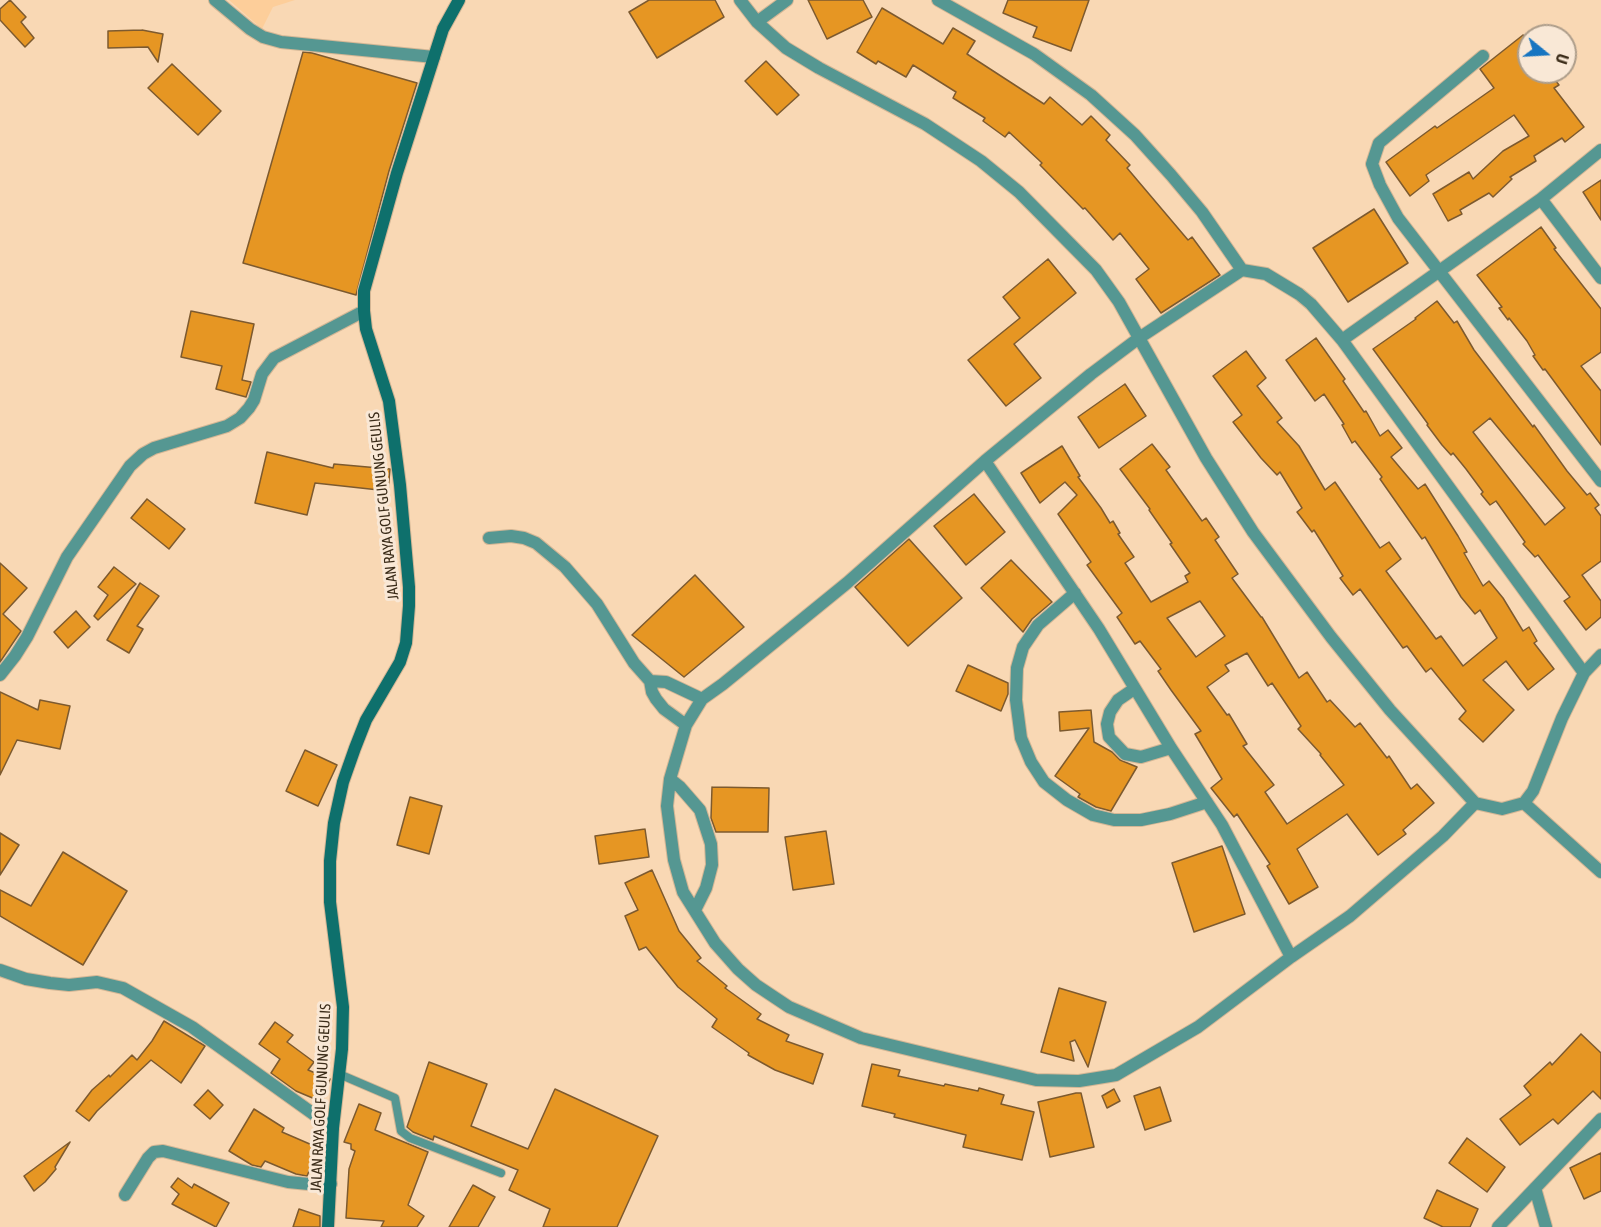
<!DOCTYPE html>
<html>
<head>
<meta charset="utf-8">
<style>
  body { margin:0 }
  #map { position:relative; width:1601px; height:1227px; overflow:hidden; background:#f9d8b4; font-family:"Asap Condensed",sans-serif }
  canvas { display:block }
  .north { position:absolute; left:1517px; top:24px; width:60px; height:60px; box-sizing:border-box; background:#f9e8d6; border:2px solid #ad9d8a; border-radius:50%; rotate:108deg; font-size:16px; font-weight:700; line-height:24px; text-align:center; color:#3b2c19 }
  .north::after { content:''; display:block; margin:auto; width:21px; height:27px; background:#1775c1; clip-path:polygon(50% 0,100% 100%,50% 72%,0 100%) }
</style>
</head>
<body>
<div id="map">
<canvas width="1601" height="1227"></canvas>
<div class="north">U</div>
</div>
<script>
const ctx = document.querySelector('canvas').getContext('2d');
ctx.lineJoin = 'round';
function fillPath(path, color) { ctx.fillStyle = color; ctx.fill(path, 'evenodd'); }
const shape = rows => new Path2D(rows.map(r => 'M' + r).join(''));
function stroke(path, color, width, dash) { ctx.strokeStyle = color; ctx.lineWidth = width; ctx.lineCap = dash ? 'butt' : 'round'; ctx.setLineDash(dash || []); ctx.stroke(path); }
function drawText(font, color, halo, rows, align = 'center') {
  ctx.font = font + ' "Asap Condensed",sans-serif'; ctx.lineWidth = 6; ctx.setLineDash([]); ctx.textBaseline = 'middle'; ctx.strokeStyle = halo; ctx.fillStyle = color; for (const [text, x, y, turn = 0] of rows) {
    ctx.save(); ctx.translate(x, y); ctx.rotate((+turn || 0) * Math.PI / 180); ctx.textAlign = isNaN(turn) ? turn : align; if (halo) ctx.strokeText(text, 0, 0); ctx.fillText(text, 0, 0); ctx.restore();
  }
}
const built = shape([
  [229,0,295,0,273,7,262,29]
]);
const building = shape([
  [10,0,26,17,21,22,34,38,25,47,0,20,0,9,10,0],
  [649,0,715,0,724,17,657,58,629,12,649,0],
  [808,0,863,0,872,17,827,39,808,0],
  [1008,0,1089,0,1071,51,1033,37,1037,27,1003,13,1008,0],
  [882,8,943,44,953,28,975,41,967,54,1044,104,1050,97,1082,125,1091,116,1110,135,1106,140,1130,165,1127,168,1188,240,1192,237,1220,275,1161,313,1136,279,1149,269,1120,233,1113,240,1085,208,1083,209,1040,165,1042,163,1009,132,1005,137,983,121,985,118,953,98,956,92,913,65,906,77,878,61,876,64,857,52,882,8],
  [142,30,163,34,158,62,148,47,108,48,108,31,142,30],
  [1523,35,1529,44,1529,72,1549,72,1559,85,1554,88,1584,127,1565,142,1562,138,1534,156,1536,161,1510,177,1512,179,1493,197,1489,193,1460,210,1462,214,1448,221,1433,194,1469,172,1473,179,1503,151,1529,136,1514,115,1426,175,1429,181,1410,196,1386,162,1435,126,1437,128,1494,88,1480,69,1523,35],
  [303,52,312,53,417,83,389,171,356,295,243,263,303,52],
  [766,61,799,95,777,115,745,81,766,61],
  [172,64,221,111,198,135,148,88,172,64],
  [1601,180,1601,220,1583,192,1601,180],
  [1374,209,1408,263,1348,302,1313,248,1374,209],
  [1541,227,1556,248,1554,249,1601,309,1601,352,1581,366,1601,391,1601,445,1545,369,1543,370,1533,356,1535,355,1527,341,1509,318,1508,320,1499,308,1502,307,1477,275,1541,227],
  [1048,259,1076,293,1014,344,1041,378,1006,406,968,360,1020,318,1003,297,1048,259],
  [1437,301,1454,323,1457,321,1474,350,1533,427,1534,425,1567,471,1587,495,1590,493,1599,505,1595,508,1601,516,1601,561,1582,575,1601,601,1601,617,1586,630,1564,601,1570,597,1547,567,1538,555,1535,557,1523,544,1525,542,1496,501,1490,505,1481,494,1483,492,1466,469,1453,453,1451,455,1442,445,1427,425,1428,424,1373,349,1416,319,1415,318,1437,301],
  [1490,418,1565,508,1545,525,1473,432,1490,418],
  [191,311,254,324,242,380,251,382,246,397,216,389,222,366,181,357,191,311],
  [1316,338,1345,379,1343,381,1364,412,1366,411,1380,436,1388,430,1402,448,1391,457,1418,489,1425,484,1458,536,1467,552,1464,553,1483,586,1489,581,1503,598,1523,631,1529,627,1537,641,1534,643,1554,669,1528,690,1506,661,1483,680,1514,710,1483,742,1459,719,1466,711,1431,668,1426,672,1407,646,1403,648,1360,589,1353,595,1340,578,1343,576,1314,530,1312,532,1297,512,1302,508,1280,472,1277,475,1261,458,1233,422,1242,415,1213,376,1246,351,1266,378,1257,386,1282,418,1277,422,1299,446,1325,490,1335,482,1380,548,1389,542,1401,559,1386,571,1436,639,1441,636,1463,666,1497,638,1480,610,1475,614,1461,597,1425,537,1422,539,1380,479,1382,477,1355,441,1352,443,1342,425,1344,424,1324,394,1315,401,1286,360,1316,338],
  [1125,384,1146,416,1099,448,1078,417,1125,384],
  [1152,444,1170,467,1166,470,1202,521,1206,518,1219,537,1215,540,1238,574,1232,578,1261,617,1262,617,1299,678,1307,672,1327,702,1330,700,1355,727,1360,723,1387,758,1389,756,1411,789,1417,784,1434,803,1403,830,1406,834,1378,855,1347,814,1297,849,1318,887,1289,904,1267,866,1270,864,1237,814,1234,817,1211,788,1222,779,1195,734,1201,731,1171,690,1158,671,1161,669,1140,641,1135,644,1117,617,1122,613,1087,565,1091,562,1058,514,1077,495,1065,482,1040,503,1021,473,1062,446,1080,476,1078,477,1101,508,1110,523,1113,521,1120,533,1118,534,1134,557,1125,563,1151,602,1188,582,1185,576,1190,573,1170,544,1172,543,1149,510,1150,509,1120,469,1152,444],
  [1200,601,1225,636,1196,657,1167,618,1200,601],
  [1247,653,1268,686,1272,683,1301,726,1298,729,1321,754,1320,755,1344,785,1287,824,1265,792,1274,785,1243,746,1247,744,1229,714,1227,715,1207,687,1229,671,1225,665,1247,653],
  [267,452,333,468,334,464,390,469,388,491,315,483,307,515,255,503,267,452],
  [974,494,1005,532,966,565,934,526,974,494],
  [147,499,185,529,169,549,131,518,147,499],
  [909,539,962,598,908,646,855,587,909,539],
  [1011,560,1052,602,1032,619,1023,632,981,588,1011,560],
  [0,563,27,588,3,614,21,631,0,662,0,563],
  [114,567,136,584,98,620,94,616,108,595,98,587,114,567],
  [695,575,744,627,684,677,632,635,695,575],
  [140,583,159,596,137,626,143,629,129,653,107,640,140,583],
  [76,611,90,627,68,648,54,632,76,611],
  [968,665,1008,683,1008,694,1001,711,956,691,968,665],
  [0,692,38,710,40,700,70,706,60,749,17,740,0,775,0,692],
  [1091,710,1094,742,1112,752,1120,760,1137,767,1111,811,1096,807,1078,797,1080,794,1055,776,1089,728,1060,731,1059,712,1091,710],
  [305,750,337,765,318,806,286,791,305,750],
  [712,787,769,788,768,832,716,832,711,818,712,787],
  [410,797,442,806,429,854,397,845,410,797],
  [645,829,649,857,599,864,595,836,645,829],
  [826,831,834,884,793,890,785,837,826,831],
  [0,833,19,845,0,875,0,833],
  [1222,846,1245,914,1194,932,1172,863,1222,846],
  [63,852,127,891,83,965,0,916,0,890,31,906,63,852],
  [652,870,679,931,701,958,697,961,727,986,725,988,761,1014,757,1019,789,1035,786,1041,823,1054,813,1084,775,1070,748,1055,749,1053,712,1027,717,1019,678,987,646,947,639,950,625,916,638,910,625,883,652,870],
  [1059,988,1106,1002,1088,1067,1075,1040,1070,1042,1074,1061,1041,1052,1059,988],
  [164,1021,205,1046,181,1083,151,1060,97,1111,89,1121,76,1111,92,1090,109,1075,110,1077,132,1055,137,1060,152,1041,164,1021],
  [275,1022,293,1035,287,1042,314,1062,308,1070,330,1079,322,1102,296,1091,271,1073,280,1059,259,1044,275,1022],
  [1581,1034,1601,1053,1601,1099,1593,1091,1558,1124,1553,1119,1520,1145,1500,1119,1531,1095,1524,1086,1550,1062,1552,1065,1581,1034],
  [429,1062,487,1084,471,1126,528,1149,555,1089,658,1136,617,1227,543,1227,550,1209,509,1190,518,1170,434,1136,433,1140,413,1132,407,1127,429,1062],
  [872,1064,900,1070,898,1076,944,1086,945,1084,978,1091,979,1088,1004,1095,1001,1104,1034,1112,1022,1160,963,1147,966,1135,894,1117,895,1114,862,1106,872,1064],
  [1160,1087,1171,1121,1145,1130,1134,1096,1160,1087],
  [1114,1089,1120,1101,1107,1108,1102,1096,1114,1089],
  [208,1090,223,1105,210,1119,194,1105,208,1090],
  [1076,1093,1081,1093,1094,1147,1050,1157,1038,1102,1076,1093],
  [359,1104,381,1113,375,1130,428,1152,408,1205,424,1216,417,1227,381,1227,384,1221,346,1218,349,1169,355,1151,351,1149,351,1144,344,1142,359,1104],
  [254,1109,284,1128,282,1132,319,1148,307,1176,296,1174,265,1161,261,1167,252,1165,229,1151,254,1109],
  [1467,1138,1505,1167,1487,1192,1449,1163,1467,1138],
  [70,1142,55,1167,56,1169,45,1182,34,1191,24,1176,70,1142],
  [1601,1153,1601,1191,1584,1199,1570,1168,1601,1153],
  [178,1178,192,1188,194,1184,229,1203,216,1227,172,1204,179,1194,171,1187,178,1178],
  [473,1185,495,1197,478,1227,449,1227,473,1185],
  [1437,1190,1478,1209,1470,1227,1443,1227,1424,1218,1437,1190],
  [299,1209,320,1216,320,1227,293,1227,299,1209]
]);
const service = shape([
  [339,1074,395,1098,401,1131,410,1138,501,1173]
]);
const minor = shape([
  [215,0,250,29,263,37,281,42,434,57],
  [740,0,757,22,786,48,819,68,925,124,981,161,1019,192,1096,270,1119,302,1206,458,1253,532,1331,637,1390,710,1475,803],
  [938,0,1034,54,1091,95,1135,135,1171,175,1202,212,1242,270],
  [757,22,787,0],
  [1483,56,1379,143,1372,164,1380,185,1398,218,1601,481],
  [1541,199,1601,278],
  [1342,340,1541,199,1601,150],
  [985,461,1099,629,1171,748,1222,825,1291,957],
  [489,538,511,536,524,538,536,543,565,567,597,604,634,663,650,681,652,692,656,699,664,709,686,725],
  [1075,593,1038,625,1023,647,1017,668,1016,700,1021,738,1031,762,1044,782,1067,800,1093,815,1114,820,1141,820,1170,814,1207,802],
  [1584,673,1342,340,1311,304,1299,294,1266,274,1242,270,1139,338,1091,374,985,461,847,583,723,684,702,699,686,725,670,779,667,806,674,860,683,892,715,943,738,969,756,985,789,1007,861,1038,1036,1080,1079,1081,1116,1075,1198,1027,1291,957,1350,916,1443,836,1475,803,1502,809,1524,803,1533,791,1562,718,1584,673,1601,655],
  [0,675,15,656,27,637,67,557,130,466,143,454,154,448,227,426,240,418,249,408,254,400,262,374,274,358,364,311],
  [650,681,666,682,702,699],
  [1134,689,1118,700,1110,712,1107,724,1109,737,1125,754,1141,757,1171,748],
  [670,779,680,787,700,810,711,844,712,865,706,888,695,910],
  [1524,803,1601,872],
  [0,970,26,979,50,983,69,985,97,982,123,988,192,1027,333,1128],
  [1535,1188,1546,1227],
  [125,1195,148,1158,154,1152,163,1151,288,1182,319,1185,331,1184],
  [1498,1227,1601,1119]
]);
const secondary = shape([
  [328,1227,333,1128,342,1049,343,1007,330,902,330,861,334,823,343,782,355,748,366,720,400,662,406,643,409,606,409,587,400,485,389,401,366,329,364,311,364,291,397,173,434,57,443,29,459,0]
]);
const streetNames = [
  ["JALAN RAYA GOLF GUNUNG GEULIS",384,506,-96],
  ["JALAN RAYA GOLF GUNUNG GEULIS",321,1098,-87]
];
fillPath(built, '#fdce9a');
fillPath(building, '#e69623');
stroke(building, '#7d5a2f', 1.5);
stroke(service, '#d3b695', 10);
stroke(minor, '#d3b695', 14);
stroke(secondary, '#d3b695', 14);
stroke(service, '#559792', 8);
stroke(minor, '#559792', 12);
stroke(secondary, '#0e706c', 12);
drawText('15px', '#3b2c19', '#f9e8d6', streetNames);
</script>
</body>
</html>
